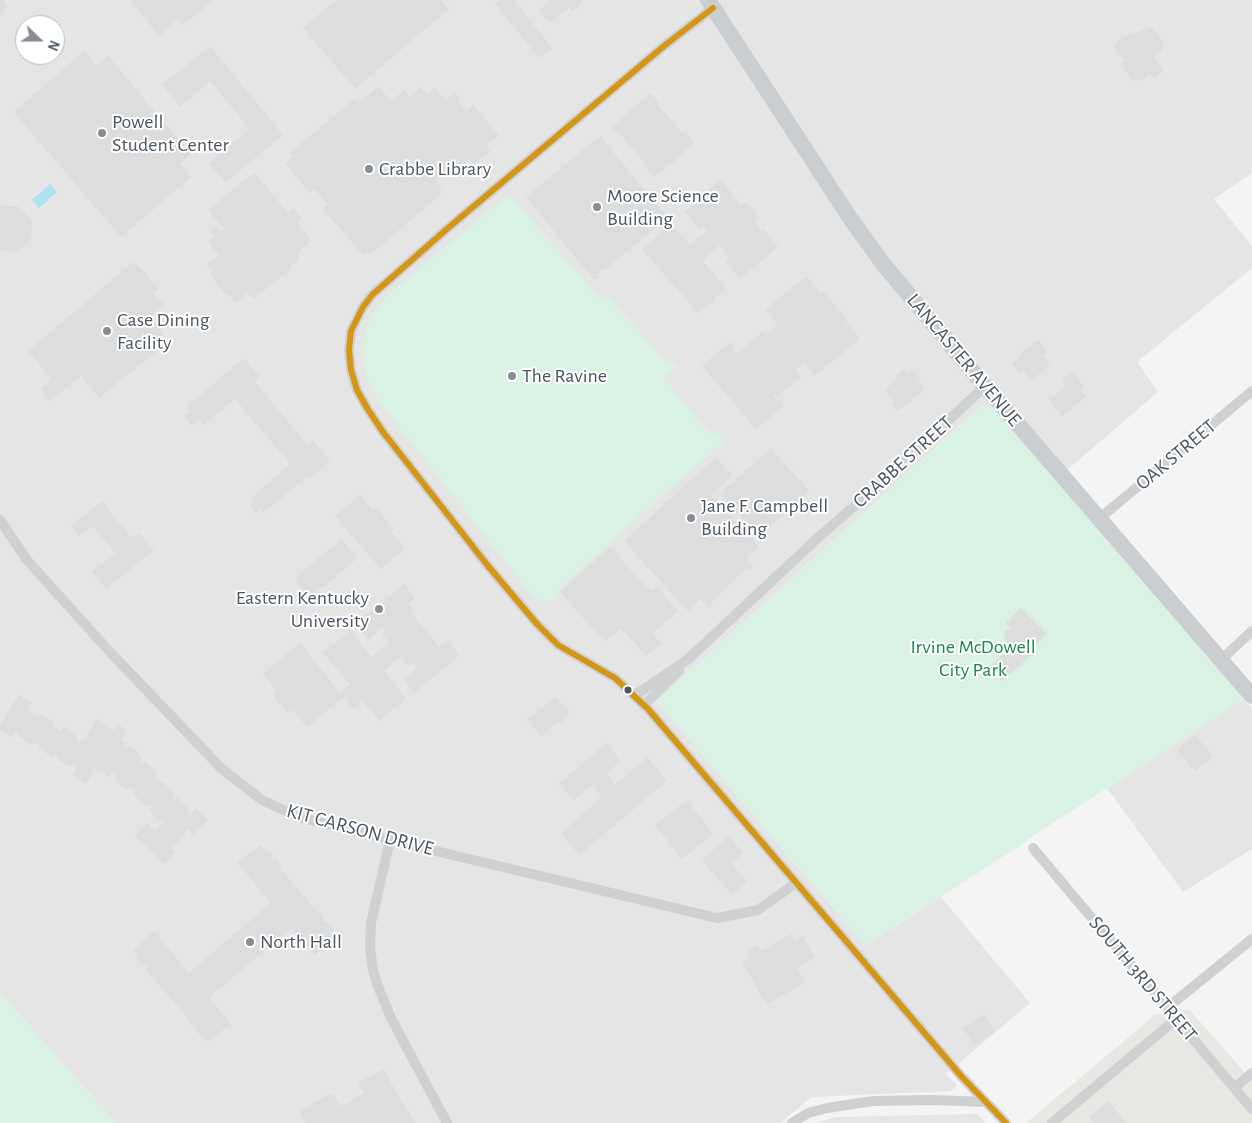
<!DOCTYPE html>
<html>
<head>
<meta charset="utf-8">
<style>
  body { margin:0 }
  #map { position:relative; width:1252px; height:1123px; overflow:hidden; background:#f4f4f4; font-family:"Alegreya Sans",sans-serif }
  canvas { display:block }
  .north { position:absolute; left:15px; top:15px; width:50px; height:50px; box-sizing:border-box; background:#fff; border:1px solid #b7bbc0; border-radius:50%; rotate:112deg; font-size:14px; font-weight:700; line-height:20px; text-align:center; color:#4a5661 }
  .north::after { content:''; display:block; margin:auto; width:18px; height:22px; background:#868d94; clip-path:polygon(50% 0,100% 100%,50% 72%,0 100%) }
</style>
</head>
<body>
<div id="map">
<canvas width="1252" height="1123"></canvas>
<div class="north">N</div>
</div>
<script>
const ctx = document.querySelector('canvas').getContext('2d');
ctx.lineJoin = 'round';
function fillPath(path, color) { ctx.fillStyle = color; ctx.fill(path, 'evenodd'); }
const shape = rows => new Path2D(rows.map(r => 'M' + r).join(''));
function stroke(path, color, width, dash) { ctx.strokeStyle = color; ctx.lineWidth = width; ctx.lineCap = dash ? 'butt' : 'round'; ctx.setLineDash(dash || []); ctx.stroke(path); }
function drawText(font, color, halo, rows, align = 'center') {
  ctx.font = font + ' "Alegreya Sans",sans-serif'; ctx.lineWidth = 4; ctx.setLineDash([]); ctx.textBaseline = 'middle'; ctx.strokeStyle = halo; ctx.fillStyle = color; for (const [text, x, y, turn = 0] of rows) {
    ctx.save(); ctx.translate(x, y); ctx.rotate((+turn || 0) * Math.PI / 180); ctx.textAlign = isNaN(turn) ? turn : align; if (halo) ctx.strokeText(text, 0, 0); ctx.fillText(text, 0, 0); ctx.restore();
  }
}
const commercial = shape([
  [1189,1009,1252,1081,1252,1123,1026,1123,1155,1015]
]);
const education = shape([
  [0,0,1252,0,1252,173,1214,199,1252,246,1252,268,1137,362,1158,392,1058,478,982,405,657,701,793,862,866,945,941,897,1030,1003,946,1074,957,1085,951,1091,812,1097,780,1123,116,1123,0,993],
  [25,25,55,25,55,55,25,55],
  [1244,699,1252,709,1252,849,1183,892,1107,788],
  [977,1114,985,1123,817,1123,835,1117]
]);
const green = shape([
  [509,194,599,297,611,299,668,364,672,361,677,366,664,379,709,432,719,435,723,438,724,444,717,448,642,514,558,590,558,597,554,600,544,601,531,595,376,398,370,385,363,363,364,342,366,332,370,319,377,308,391,292],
  [982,405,997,407,1175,615,1244,699,1033,836,1018,847,866,945,793,862,657,701],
  [0,993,116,1123,0,1123]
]);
const water = shape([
  [50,184,57,192,39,208,32,200]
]);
const building = shape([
  [0,0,3,0,8,6,0,15],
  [130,0,214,0,183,25,178,19,159,36],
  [336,0,441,0,449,9,355,89,303,28],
  [500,0,514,0,552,48,539,58,495,4],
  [551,0,582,0,584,2,572,12,569,7,550,23,539,10],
  [1152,27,1163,41,1163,50,1154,58,1164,70,1154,79,1150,74,1141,82,1138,78,1133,81,1120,65,1125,61,1113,46,1131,32,1133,36,1142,28,1146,32],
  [210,46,283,135,225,183,209,163,250,129,210,81,180,107,162,85],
  [84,51,97,66,108,56,191,154,180,164,191,177,121,237,14,112],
  [378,86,391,101,404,90,410,97,421,87,427,94,435,88,446,100,455,93,460,100,458,102,466,112,473,105,499,135,486,146,490,151,474,165,470,160,456,172,451,166,435,180,442,188,438,191,441,194,370,255,367,252,363,255,323,209,328,205,315,189,310,193,285,163,293,156,290,153,354,99,358,104],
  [651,93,659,103,657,104,684,135,686,134,694,143,672,164,671,163,654,177,646,168,648,167,621,135,619,136,611,127,628,113,627,112],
  [600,136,667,217,662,222,660,220,653,226,655,228,605,270,604,268,597,275,599,277,594,280,526,197],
  [254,172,288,213,294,208,302,218,296,222,311,240,296,254,300,259,289,268,290,270,253,299,248,293,236,303,227,293,225,294,210,273,213,271,207,265,219,255,208,242,214,237,210,231,216,226,221,232,224,229,208,210],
  [721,180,741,205,746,202,760,218,755,222,761,230,763,228,778,246,754,268,753,267,740,279,725,261,730,257,720,245,703,261,726,288,714,299,715,300,698,313,642,249,671,224,690,245,707,230,703,226,699,229,685,212,697,201,696,200],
  [1,205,20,207,32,221,31,239,17,252,0,250,0,206],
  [133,262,140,267,158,289,153,293,166,304,150,317,164,334,159,338,164,345,99,398,81,376,50,401,40,389,51,379,28,351],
  [806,276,821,293,823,291,848,320,846,322,860,339,814,376,804,363,795,370,801,377,777,397,775,395,773,396,777,401,779,399,784,406,756,429,702,366,730,342,736,348,733,350,737,354,763,331,766,336,778,325,765,310],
  [1038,340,1048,352,1043,356,1050,365,1032,380,1024,370,1020,373,1012,363,1019,358,1018,356],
  [244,358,260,377,255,382,308,445,313,441,330,461,310,478,308,476,263,513,260,509,256,513,250,506,254,502,251,498,290,464,235,399,204,425,199,420,192,426,184,416,190,411,186,407],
  [903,369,907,373,911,369,921,380,919,381,925,388,898,412,891,404,894,401,884,390,897,379,895,377],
  [1072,372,1084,386,1080,390,1086,397,1062,416,1049,400,1066,386,1062,380],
  [771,448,809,491,759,537,720,494],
  [716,457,732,475,711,495,759,547,746,559,753,566,748,571,746,569,711,602,713,604,709,608,701,599,688,611,624,541],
  [360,495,373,510,376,508,394,529,391,532,405,548,381,569,335,516],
  [102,501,131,538,139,532,154,550,106,589,92,572,115,553,93,526,79,536,71,526],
  [342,539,352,552,355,550,357,552,354,555,357,558,324,587,323,586,312,596,307,590,304,592,296,582,299,580,296,577],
  [610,547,651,592,657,587,678,611,652,634,661,643,646,656,621,628,605,642,560,592],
  [404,584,415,598,408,604,413,610,411,612,439,647,447,640,460,655,414,693,403,679,417,668,412,662,408,666,400,657,384,671,406,698,379,721,362,701,353,709,344,697,307,727,293,710,288,713,273,695,277,691,263,674,300,643,340,693,350,685,323,653,350,630,372,657,389,643,382,634,385,631,382,627,369,640,356,624],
  [1021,608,1047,634,1033,647,1035,652,1002,681,989,667,1008,650,1004,633,1008,629,1012,630,1006,623],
  [19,695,32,703,28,710,38,717,40,714,55,723,53,726,61,732,64,727,78,737,76,740,80,743,82,738,84,740,97,719,114,730,120,725,127,733,121,739,126,744,124,745,127,748,130,745,142,758,139,761,142,764,145,761,157,774,154,776,160,782,162,781,175,794,172,797,175,799,177,797,189,810,188,811,190,814,196,808,208,820,193,835,188,829,184,832,186,835,173,846,172,845,170,847,175,853,163,864,135,835,147,823,155,831,164,823,161,820,159,821,149,810,152,807,149,804,146,807,133,794,135,792,130,787,127,790,123,787,115,778,117,776,114,772,108,777,102,770,99,773,95,768,86,784,72,775,77,768,72,765,70,767,57,760,59,757,55,754,53,757,39,749,40,746,33,742,32,745,17,736,19,734,15,731,11,737,0,730,0,725],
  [555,697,569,710,568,716,562,722,558,722,541,736,527,720],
  [1195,735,1213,756,1195,771,1177,750],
  [606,743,621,761,606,774,615,785,647,757,667,781,579,855,561,833,602,797,592,785,574,800,559,784],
  [687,800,713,834,682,859,655,825],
  [728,836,743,853,731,863,747,882,732,895,702,860],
  [260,845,264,850,266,848,273,855,271,857,274,861,276,859,282,867,280,868,317,912,318,910,324,918,322,919,326,923,328,922,334,929,332,931,336,935,315,956,291,928,209,998,231,1024,208,1042,196,1031,197,1030,187,1019,188,1018,145,969,147,968,143,963,141,964,136,957,138,956,133,950,154,931,189,973,271,903,237,862],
  [791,934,795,941,803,936,815,957,797,968,805,982,767,1005,742,962,750,958,747,952,758,945,761,951],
  [984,1015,995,1032,974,1045,963,1028],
  [383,1069,415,1123,306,1123,299,1112,329,1094,335,1096,341,1106,364,1093,358,1083],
  [1109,1101,1126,1123,1093,1123,1089,1117]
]);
const minor = shape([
  [713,8,664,46,448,228,372,295,363,307,351,331,349,350,351,370,357,390,367,408,383,432,488,566,537,624,558,645,615,678,648,709,962,1077,1006,1123],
  [1100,518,1252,391],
  [0,520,27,560,109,651,222,769,262,800,277,807,302,818,402,843,717,918,758,910,796,883],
  [1221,660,1252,631],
  [634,696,687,660,821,535,894,472,985,386],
  [644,705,679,671],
  [390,840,371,923,370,947,373,970,377,984,391,1018,447,1123],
  [1033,848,1252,1109],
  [1167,1008,1252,939],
  [1234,1088,1252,1073],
  [792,1123,808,1113,827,1108,873,1101,933,1100,986,1102],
  [1052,1123,1176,1019]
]);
const primary = shape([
  [708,0,850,218,884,265,985,386,1252,696]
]);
const bus1 = shape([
  [713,8,664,46,448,228,372,295,363,307,351,331,349,350,351,370,357,390,367,408,383,432,488,566,537,624,558,645,615,678,648,709,962,1077,1006,1123]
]);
const markers = [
  [102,133,5,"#868d94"],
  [369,169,5,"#868d94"],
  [597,207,5,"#868d94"],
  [107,331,5,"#868d94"],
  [512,376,5,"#868d94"],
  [691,518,5,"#868d94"],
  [379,609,5,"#868d94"],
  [628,690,4.5,"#4a5661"],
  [250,942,5,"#868d94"]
];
const poiNames = [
  ["Powell",112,122],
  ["Student Center",112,145],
  ["Crabbe Library",379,169],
  ["Moore Science",607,196],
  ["Building",607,219],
  ["Case Dining",117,320],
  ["Facility",117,343],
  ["The Ravine",522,376],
  ["Jane F. Campbell",701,506],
  ["Building",701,529],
  ["Eastern Kentucky",369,598,"right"],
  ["University",369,621,"right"],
  ["North Hall",260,942]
];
const streetNames = [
  ["LANCASTER AVENUE",964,360,50],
  ["OAK STREET",1176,455,-40],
  ["CRABBE STREET",903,462,-42],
  ["KIT CARSON DRIVE",360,830,15],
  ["SOUTH 3RD STREET",1143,979,50]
];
const parkNames = [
  ["Irvine McDowell",973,647],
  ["City Park",973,670]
];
fillPath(commercial, '#e8e7e3');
fillPath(education, '#e6e5e6');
fillPath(green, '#d9f2e3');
fillPath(water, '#aee2f0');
fillPath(building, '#ddddde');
stroke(minor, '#ced0d2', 10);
stroke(primary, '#caced1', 16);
stroke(bus1, '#d49613', 6);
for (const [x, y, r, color] of markers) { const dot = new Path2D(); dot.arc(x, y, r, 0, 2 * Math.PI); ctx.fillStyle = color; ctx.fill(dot); stroke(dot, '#fff', 2); }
drawText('20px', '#4a5661', '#fff', poiNames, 'left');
drawText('20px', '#4a5661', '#fff', streetNames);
drawText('20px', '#17864f', '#fff', parkNames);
</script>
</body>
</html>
